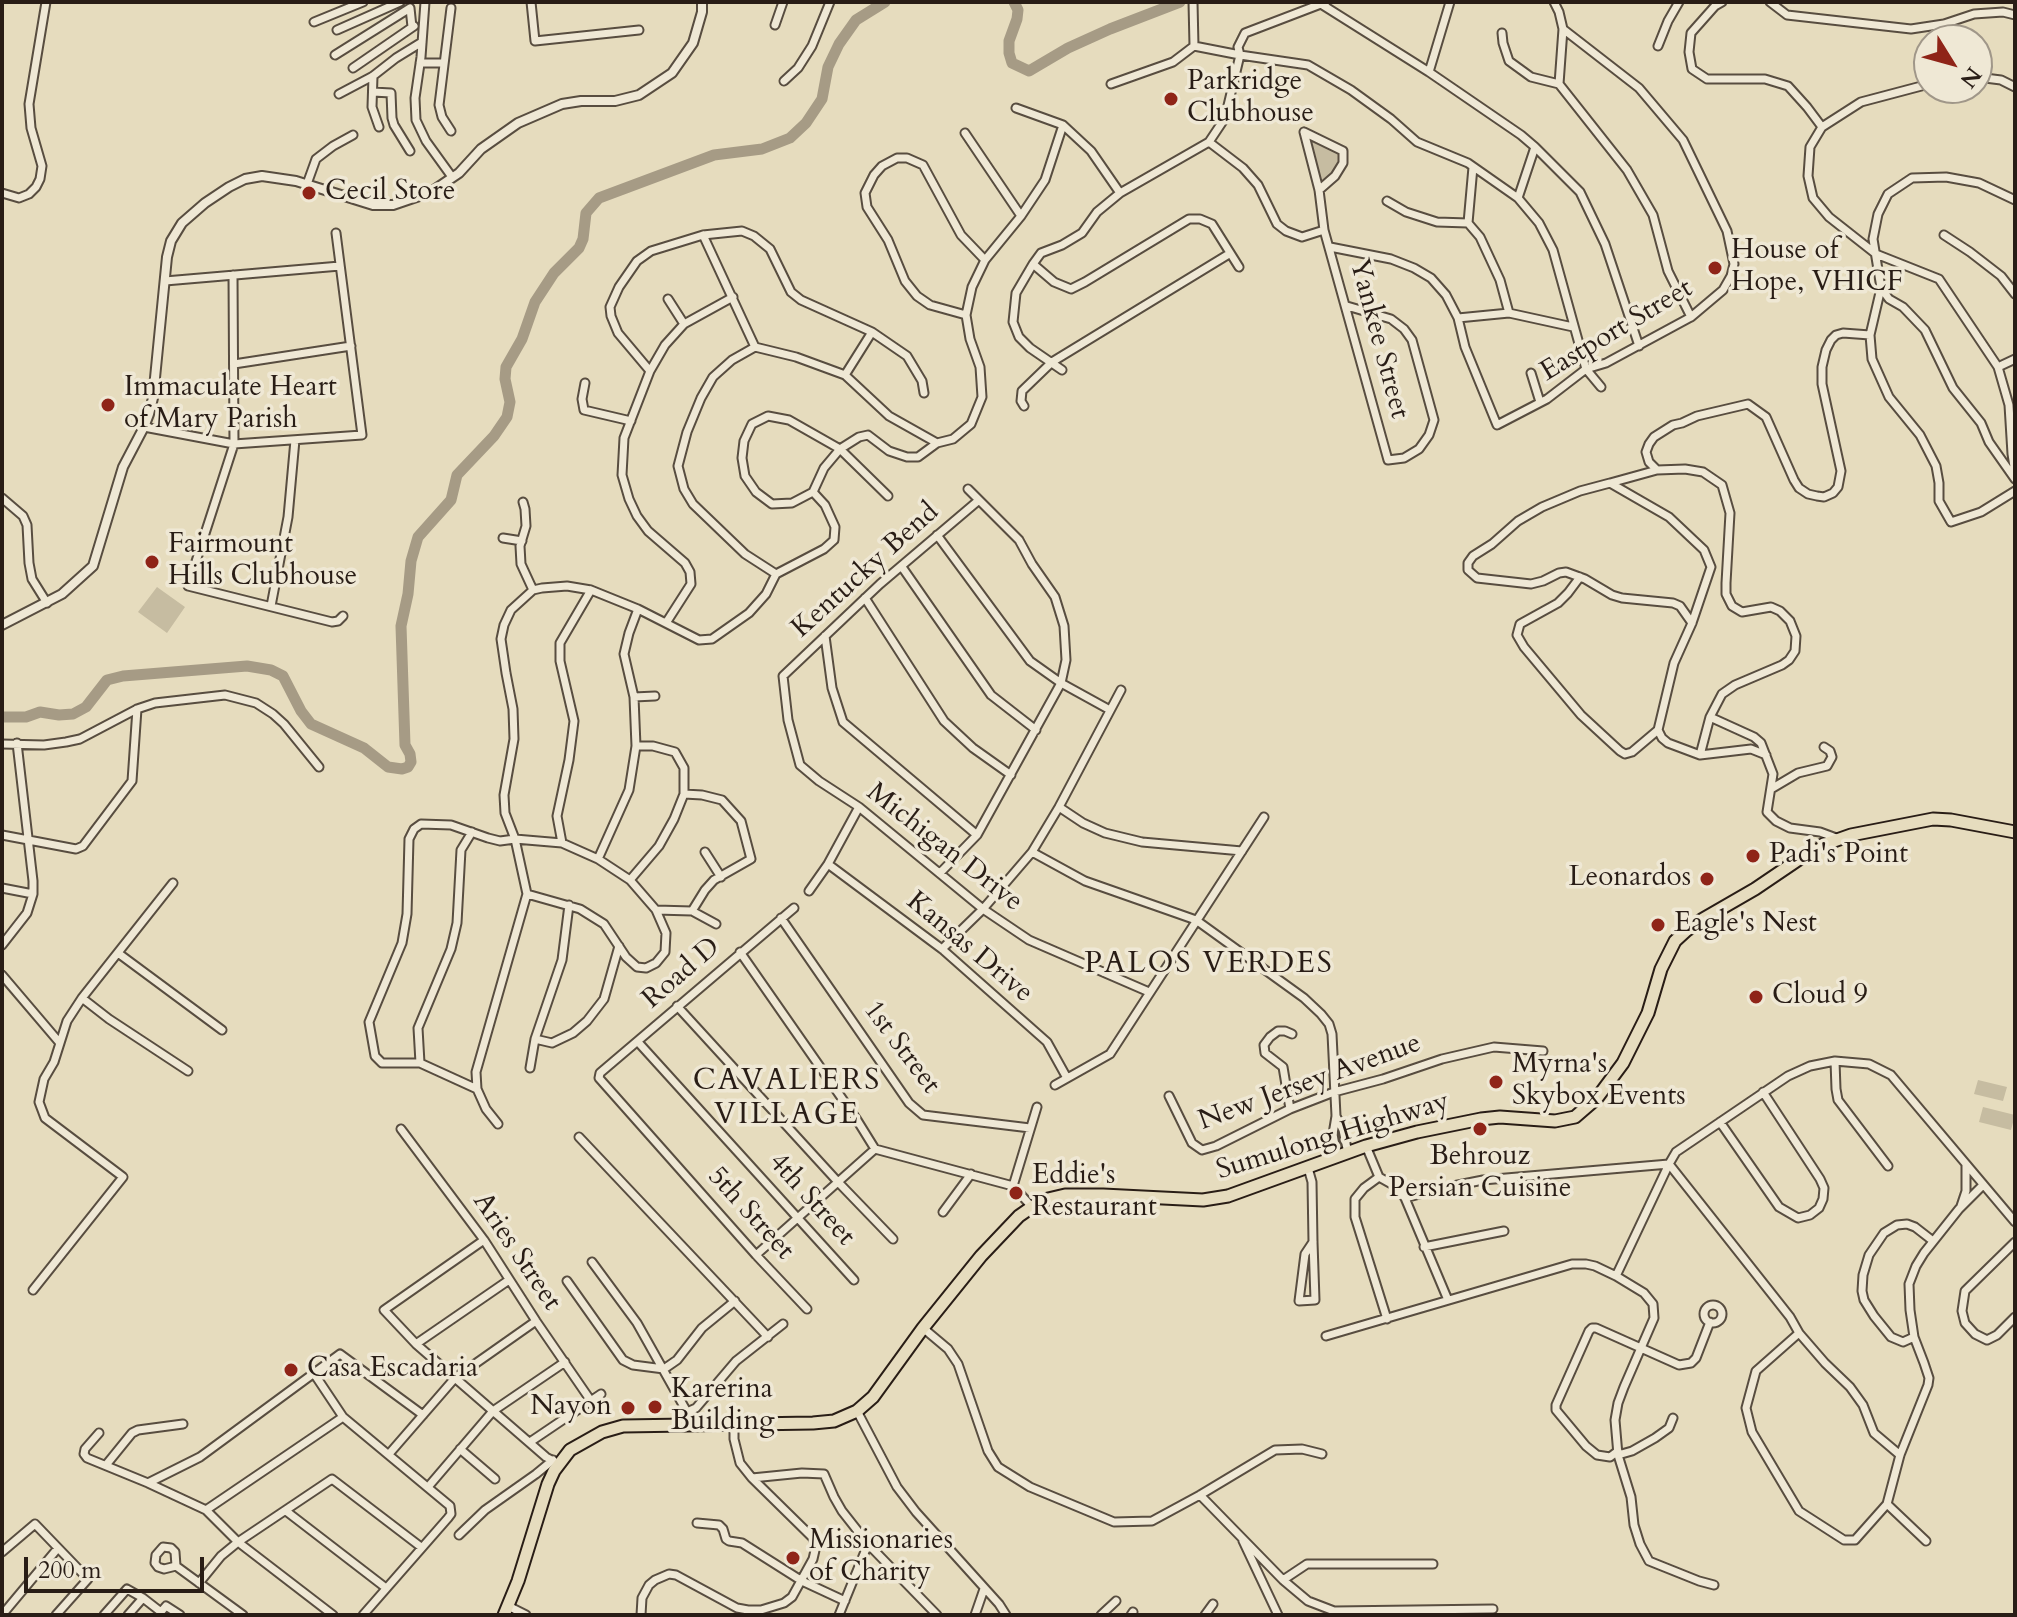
<!DOCTYPE html>
<html>
<head>
<meta charset="utf-8">
<style>
  body { margin:0 }
  #map { position:relative; width:2017px; height:1617px; overflow:hidden; background:#e6dcbe; font-family:Cardo,serif }
  canvas { display:block }
  .frame { position:absolute; inset:0; border:4px solid #291d16; pointer-events:none }
  .north { position:absolute; left:1913px; top:24px; width:80px; height:80px; box-sizing:border-box; background:#efe8d5; border:2px solid #a09789; border-radius:50%; rotate:127deg; font-size:22px; font-weight:700; line-height:32px; text-align:center; color:#291d16 }
  .north::after { content:''; display:block; margin:auto; width:28px; height:36px; background:#8f2418; clip-path:polygon(50% 0,100% 100%,50% 72%,0 100%) }
  .scale { position:absolute; left:24px; top:1557px; width:180px; height:36px; box-sizing:border-box; border:4px solid #291d16; border-top:0; padding-left:10px; font-size:24px; line-height:28px; white-space:nowrap; color:#291d16; -webkit-text-stroke:6px #efe8d5; paint-order:stroke }
</style>
</head>
<body>
<div id="map">
<canvas width="2017" height="1617"></canvas>
<div class="frame"></div>
<div class="north">N</div>
<div class="scale">200 m</div>
</div>
<script>
const ctx = document.querySelector('canvas').getContext('2d');
ctx.lineJoin = 'round';
function fillPath(path, color) { ctx.fillStyle = color; ctx.fill(path, 'evenodd'); }
const shape = rows => new Path2D(rows.map(r => 'M' + r).join(''));
function stroke(path, color, width, dash) { ctx.strokeStyle = color; ctx.lineWidth = width; ctx.lineCap = dash ? 'butt' : 'round'; ctx.setLineDash(dash || []); ctx.stroke(path); }
function drawText(font, color, halo, rows, align = 'center') {
  ctx.font = font + ' Cardo,serif'; ctx.lineWidth = 7; ctx.setLineDash([]); ctx.textBaseline = 'middle'; ctx.strokeStyle = halo; ctx.fillStyle = color; for (const [text, x, y, turn = 0] of rows) {
    ctx.save(); ctx.translate(x, y); ctx.rotate((+turn || 0) * Math.PI / 180); ctx.textAlign = isNaN(turn) ? turn : align; if (halo) ctx.strokeText(text, 0, 0); ctx.fillText(text, 0, 0); ctx.restore();
  }
}
const green = shape([
  [1305,134,1343,151,1343,163,1319,190],
  [157,587,185,607,167,633,138,612],
  [1978,1080,2007,1087,2003,1101,1974,1094],
  [1983,1107,2015,1115,2011,1130,1979,1122]
]);
const river = shape([
  [1014,2,1018,10,1017,19,1009,41,1009,53,1012,63,1029,71,1068,48,1110,29,1180,2],
  [2,717,26,717,40,712,59,715,73,714,86,707,107,680,123,676,247,666,271,670,283,676,301,711,311,724,364,748,388,767,402,769,408,767,411,762,410,754,405,745,401,626,408,594,411,561,418,537,451,500,457,475,494,436,507,417,510,402,505,379,506,367,522,339,535,302,554,273,579,248,583,239,586,213,599,198,714,155,762,149,790,138,806,123,822,99,828,67,839,44,856,20,885,2]
]);
const minor = shape([
  [425,2,421,57,415,98,416,120,426,141,452,177],
  [531,2,535,41,639,30],
  [1193,2,1194,46],
  [1554,2,1559,12,1563,29,1559,84,1627,170,1653,215,1668,271,1691,317],
  [1722,2,1715,6,1691,33,1689,52,1692,69,1707,79,1765,79,1788,86,1807,107,1822,127],
  [1770,2,1787,15,1911,29,1944,24,1974,14,2003,12,2015,15],
  [1321,4,1429,72,1521,135,1535,147,1580,192,1605,244,1639,346],
  [314,22,363,2],
  [775,25,783,2],
  [337,30,400,2],
  [1502,33,1503,43,1509,61,1531,77,1559,84],
  [1194,46,1240,55,1308,65,1351,90,1391,119,1417,142,1468,163,1518,198,1539,223,1553,250,1586,369,1601,387],
  [1658,46,1668,21,1679,2],
  [335,55,410,8,412,27],
  [420,63,444,63],
  [353,68,414,26],
  [1429,72,1450,2],
  [373,76,372,107,379,127],
  [1977,77,2001,80,2015,87],
  [784,81,798,68,812,46,830,2],
  [1111,84,1173,62,1194,46],
  [1929,84,1861,102,1822,127,1810,147,1808,176,1813,198,1829,217,1876,254,1939,279,1998,367,2009,405,2012,454,2015,473],
  [373,92,391,93,392,118,394,125,410,151],
  [339,94,373,76,396,58,422,42],
  [1016,108,1063,125,1091,151,1120,193],
  [451,131,442,117,439,105,451,8],
  [1304,132,1319,190,1324,230,1388,460,1404,458,1419,449,1429,435,1434,420,1412,340,1404,329,1391,319,1347,306],
  [1304,132,1343,151,1343,163,1335,176,1319,190],
  [965,133,1021,216],
  [1209,142,1243,168,1258,185,1277,224,1286,231,1302,237,1324,230],
  [1473,167,1468,223,1480,237,1500,280,1509,313],
  [307,184,316,159,333,146,353,135],
  [2,193,19,198,29,194,36,187,40,179,42,166,31,128,29,104,46,2],
  [1518,198,1535,147],
  [2015,200,1979,183,1946,177,1912,178,1888,194,1878,214,1873,239,1881,288,1870,335,1872,359,1889,397,1920,435,1936,466,1939,483,1939,501,1951,522,1981,512,2015,491],
  [1387,201,1406,212,1437,222,1468,223],
  [703,235,755,347],
  [1944,235,1970,252,2001,276,2015,294],
  [1330,247,1391,259,1414,268,1431,278,1446,295,1458,318,1465,347,1497,425,1547,399,1586,369,1606,363,1691,317,1723,290,1731,276,1734,264,1727,231,1683,140,1639,88,1563,29],
  [1033,264,1054,282,1071,289,1085,282,1189,219,1200,219,1212,224,1239,267],
  [233,275,234,444,188,586,332,622,338,621,343,616],
  [165,281,340,266],
  [1881,288,1889,299,1903,307,1925,330,1953,388,1981,423,1989,442,2015,479],
  [668,299,684,324],
  [966,315,930,305,917,296,905,281,888,240,867,207,865,193,874,175,882,166,897,158,907,158,923,165,961,235,985,260],
  [1458,318,1509,313,1573,327],
  [234,364,351,346],
  [1998,367,2015,359],
  [1062,370,1030,348,1019,337,1013,322,1016,293,1033,264,1041,253,1062,245,1082,233,1097,212,1120,193,1209,142,1225,118,1240,55,1238,47,1245,33,1326,2],
  [650,371,618,333,611,316,610,307,619,287,637,261,651,251,703,235,742,231,754,236,770,249,791,292,801,300,872,332,907,356,922,381,924,393],
  [1531,373,1540,402],
  [845,375,872,332],
  [585,383,582,399,584,410,631,421],
  [1024,406,1021,401,1022,391,1052,362,1229,254],
  [144,427,234,444,362,435,336,233],
  [1610,483,1657,470],
  [813,492,824,468,840,449,859,437,868,435,889,451,907,457,918,457,937,443,953,439,971,424,982,397,980,367,970,339,966,315,972,287,985,260,1021,216,1045,180,1063,125],
  [813,492,792,503,772,504,756,492,745,476,742,458,744,441,752,424,768,416,789,420,840,449,888,496],
  [2,498,23,516,27,525,29,563,32,579,47,603],
  [979,500,880,584,783,676,788,720,800,765,819,781,859,807,983,909,1029,940,1149,992],
  [523,502,525,509,526,526,520,546,521,564,533,590],
  [937,535,1030,661,1061,683,1110,710],
  [503,538,522,541],
  [902,567,991,695,1036,730],
  [776,574,745,554,693,504,684,489,678,466,687,432,701,398,713,377,732,360,755,347,796,357,845,375,889,416,937,443],
  [1580,577,1568,593,1558,603,1520,624,1517,635,1524,647,1581,715,1620,751,1625,754,1632,752,1658,730],
  [865,598,944,721,973,748,1011,775],
  [271,606,288,517,295,440],
  [666,623,691,584,690,572,685,563,648,531,637,516,629,499,622,475,624,438,650,371,665,345,684,324,733,297],
  [1692,623,1680,606,1673,603,1622,598,1612,595,1585,579,1566,572,1559,573,1543,581,1531,584,1477,578,1468,570,1468,563,1473,556,1492,544,1518,521,1542,507,1580,491,1610,483,1669,517,1704,550,1711,567,1692,623,1674,663,1658,730,1662,738,1668,743,1700,755,1751,749,1766,755],
  [825,636,832,688,843,722,977,835],
  [634,697,655,696],
  [2,744,44,745,66,742,80,739,137,709,155,703,225,695,256,703,273,714,284,724,319,767],
  [1700,755,1710,717],
  [1771,789,1798,773,1827,766,1832,757,1830,751,1824,747],
  [684,794,702,795,722,800,741,821,751,859,714,880,705,890,692,911],
  [1059,807,1083,823,1105,833,1142,842,1242,851],
  [2,835,76,849,83,846,132,781,137,709],
  [1839,839,1820,832,1790,828,1776,821,1767,812,1773,774,1761,743,1754,737,1710,717,1722,694,1735,685,1782,665,1789,660,1795,651,1796,636,1790,621,1780,611,1771,607,1742,612,1732,606,1726,594,1726,583,1730,513,1722,485,1703,472,1685,469,1657,470,1649,462,1646,452,1649,444,1654,437,1673,425,1682,423,1697,416,1748,404,1766,417,1794,480,1799,488,1808,494,1817,496,1824,497,1833,493,1838,487,1841,471,1822,384,1822,367,1826,350,1831,340,1836,335,1843,333,1870,335],
  [562,843,557,816,569,760,574,721,560,661,560,643,591,590],
  [705,852,721,877],
  [1032,852,1085,881,1196,920,1304,998,1321,1014,1329,1024,1332,1034,1336,1116,1333,1134,1337,1157],
  [598,859,629,790,636,746,634,697,624,654,629,633,638,609],
  [828,864,942,949,1047,1042,1067,1078],
  [940,873,977,835,1061,683,1066,660,1064,626,1055,597,1032,564,1019,540,968,489],
  [630,880,659,846,674,819,684,794,684,768,675,752,653,746,636,746],
  [2,888,33,894],
  [809,891,828,864,859,807],
  [794,908,600,1073,599,1078,756,1255,807,1309],
  [656,910,692,911,716,924],
  [781,918,909,1103,923,1115,1030,1128],
  [2,945,27,913,33,894,33,881,17,743],
  [942,949,983,909,1032,852,1059,807,1121,690],
  [740,952,857,1120,875,1149,1013,1186],
  [118,953,222,1030],
  [2,975,59,1042],
  [82,998,109,1019,188,1071],
  [677,1006,838,1182,893,1239],
  [535,1039,552,1043,573,1033,587,1021,604,999,619,946],
  [638,1042,854,1280],
  [1835,1061,1836,1089,1838,1100,1888,1166],
  [420,1063,418,1028,451,949,457,923,461,850,472,832],
  [530,1068,535,1039,562,960,569,905],
  [1055,1085,1110,1054,1264,817],
  [477,1089,420,1063,382,1063,375,1056,369,1022,402,943,407,914,409,839,414,829,421,824,451,825,488,838,500,841,515,839,562,843,598,859,630,880,656,910,666,933,665,952,656,963,646,968,637,967,626,957,604,924,580,909,527,894],
  [1169,1096,1192,1143,1202,1150,1216,1146,1290,1109,1334,1092,1383,1079,1442,1059,1494,1047,1543,1051],
  [1290,1109,1283,1067,1265,1053,1264,1045,1270,1037,1278,1031,1285,1031,1292,1034],
  [1336,1116,1343,1130,1348,1153],
  [1720,1122,1779,1207,1798,1218,1810,1215,1819,1208,1823,1199,1824,1188,1820,1179,1763,1092],
  [498,1124,486,1109,477,1089,476,1072,527,894,515,839,505,813,504,795,514,739,513,709,506,673,501,639,504,625,511,610,533,590,542,588,567,586,591,590,638,609,699,640,712,639,749,613,766,594,776,574,824,549,834,540,835,527,825,505,813,492],
  [401,1129,484,1240,536,1321,591,1401],
  [579,1137,768,1337],
  [1366,1146,1379,1177,1395,1186,1405,1198,1448,1300],
  [1308,1168,1312,1182,1313,1242,1315,1300,1299,1301,1305,1254,1313,1242],
  [1379,1177,1364,1188,1355,1199,1355,1217,1387,1319],
  [1013,1186,1037,1107],
  [1013,1186,1032,1207],
  [1405,1198,1438,1189,1483,1180,1669,1164,1676,1152,1788,1076,1810,1066,1835,1061,1869,1064,1891,1075,2015,1222],
  [1961,1206,1966,1191,1966,1165],
  [943,1212,971,1174],
  [484,1240,384,1310,416,1344,455,1378,546,1457,559,1464],
  [2015,1242,1965,1291,1962,1311,1965,1323,1975,1334,1987,1340,1997,1335,2015,1317],
  [1424,1247,1504,1231],
  [756,1255,875,1149],
  [592,1262,637,1323,687,1412,689,1425],
  [1616,1276,1669,1164,1790,1317,1799,1333,1825,1363,1850,1387,1863,1405,1874,1433,1900,1455],
  [567,1281,623,1360,633,1365,664,1369,677,1360,702,1328,735,1301],
  [33,1290,123,1177,45,1118,39,1102,44,1079,54,1062,67,1021,82,998,173,883],
  '1704 1314a9 9 0 1 1 18 0a9 9 0 1 1-18 0Z',
  [923,1328,948,1349,958,1364,988,1451,998,1467,1030,1487,1114,1522,1152,1521,1200,1495,1275,1450,1302,1449,1322,1454],
  [1799,1333,1756,1371,1746,1408,1752,1432,1799,1511,1844,1540,1855,1540,1887,1504,1900,1455,1928,1385,1929,1378,1924,1363,1914,1337,1910,1310,1909,1284,1916,1266,1924,1253,1959,1209,1983,1185],
  [1326,1336,1572,1264,1586,1264,1595,1266,1616,1276,1644,1293,1653,1304,1654,1318,1624,1387,1618,1403,1615,1420,1618,1455,1631,1497,1634,1525,1640,1544,1649,1561,1699,1581,1714,1585],
  [1914,1337,1903,1342,1891,1337,1874,1316,1864,1300,1862,1291,1863,1275,1869,1255,1884,1233,1897,1225,1907,1224,1915,1227,1933,1241],
  [416,1344,509,1280],
  [313,1372,343,1417,450,1506,451,1514,448,1518,363,1615],
  [857,1411,897,1487,916,1512,999,1604,1006,1615],
  [687,1412,696,1408,736,1361,783,1324],
  [99,1433,85,1449,84,1454,87,1458,148,1483,206,1510,238,1542,333,1615],
  [530,1442,601,1394],
  [460,1449,495,1479],
  [1618,1451,1610,1457,1597,1455,1586,1446,1556,1410,1556,1405,1589,1331,1592,1328,1596,1328,1679,1365,1691,1363,1696,1358,1710,1322],
  [389,1454,455,1378,536,1321],
  [1618,1455,1632,1451,1655,1438,1669,1428,1673,1418],
  [106,1465,132,1433,138,1430,183,1424],
  [752,1478,802,1473,824,1474,834,1497,842,1511,868,1544,937,1615],
  [148,1483,200,1457,340,1354,423,1415],
  [428,1487,493,1411,565,1362],
  [1200,1495,1283,1580,1308,1601,1334,1611,1493,1609],
  [1887,1504,1926,1541],
  [206,1510,343,1417],
  [286,1511,386,1588],
  [697,1523,719,1525,723,1529,726,1539,729,1541,742,1543,802,1581,845,1601],
  [459,1535,485,1510,536,1474,553,1460],
  [1243,1541,1278,1615],
  [2,1552,35,1524,88,1579,56,1615],
  [176,1566,164,1569,158,1567,155,1563,156,1555,163,1547,171,1548,175,1552,176,1566,243,1615],
  [1283,1580,1307,1564,1433,1564],
  [199,1583,221,1556,238,1542,332,1479,421,1547],
  [508,1606,526,1615],
  [160,1613,166,1606,180,1615],
  [2,1615,58,1548],
  [104,1615,127,1589,143,1598,161,1612],
  [128,1615,143,1598],
  [641,1615,642,1598,649,1585,655,1580,669,1574,676,1575,737,1608,748,1610,761,1610,784,1603,792,1597,813,1559,816,1546,813,1538,752,1478,740,1463,734,1439,734,1425],
  [839,1615,868,1544],
  [975,1615,984,1589],
  [1101,1615,1116,1601],
  [1131,1615,1133,1612],
  [1205,1615,1213,1604]
]);
const tertiary = shape([
  [2,625,62,594,93,566,123,467,144,427,149,414,153,398,167,257,171,241,182,223,205,203,229,187,245,179,262,176,296,181,373,205,393,205,431,192,459,173,481,149,518,123,562,104,581,101,615,101,639,95,672,73,693,43,702,12,702,2]
]);
const primary = shape([
  [504,1615,518,1581,548,1484,554,1471,570,1450,602,1432,623,1426,813,1423,834,1421,857,1411,873,1397,923,1328,981,1256,1019,1216,1032,1207,1048,1199,1065,1195,1103,1195,1203,1200,1228,1196,1366,1146,1417,1132,1481,1119,1500,1117,1555,1121,1575,1117,1597,1098,1623,1063,1648,1013,1661,969,1675,941,1687,930,1703,919,1755,889,1817,847,1851,835,1933,819,1951,820,2015,832]
]);
const markers = [
  [1171,99,8,"#8f2418"],
  [309,193,8,"#8f2418"],
  [1715,268,8,"#8f2418"],
  [108,405,8,"#8f2418"],
  [152,562,8,"#8f2418"],
  [1753,856,8,"#8f2418"],
  [1707,879,8,"#8f2418"],
  [1658,925,8,"#8f2418"],
  [1756,997,8,"#8f2418"],
  [1496,1082,8,"#8f2418"],
  [1480,1129,8,"#8f2418"],
  [1016,1193,8,"#8f2418"],
  [291,1370,8,"#8f2418"],
  [655,1407,8,"#8f2418"],
  [628,1408,8,"#8f2418"],
  [793,1558,8,"#8f2418"]
];
const poiNames = [
  ["Parkridge",1187,83],
  ["Clubhouse",1187,115],
  ["Cecil Store",325,193],
  ["House of",1731,252],
  ["Hope, VHICF",1731,284],
  ["Immaculate Heart",124,389],
  ["of Mary Parish",124,421],
  ["Fairmount",168,546],
  ["Hills Clubhouse",168,578],
  ["Padi's Point",1769,856],
  ["Leonardos",1691,879,"right"],
  ["Eagle's Nest",1674,925],
  ["Cloud 9",1772,997],
  ["Myrna's",1512,1066],
  ["Skybox Events",1512,1098],
  ["Behrouz",1480,1158,"center"],
  ["Persian Cuisine",1480,1190,"center"],
  ["Eddie's",1032,1177],
  ["Restaurant",1032,1209],
  ["Casa Escadaria",307,1370],
  ["Karerina",671,1391],
  ["Building",671,1423],
  ["Nayon",612,1408,"right"],
  ["Missionaries",809,1542],
  ["of Charity",809,1574]
];
const streetNames = [
  ["Eastport Street",1617,331,-31],
  ["Yankee Street",1378,339,75],
  ["Kentucky Bend",866,571,-42],
  ["Michigan Drive",944,848,38],
  ["Kansas Drive",969,948,40],
  ["Road D",682,974,-41],
  ["1st Street",901,1048,53],
  ["New Jersey Avenue",1310,1083,-20],
  ["Sumulong Highway",1333,1137,-17],
  ["4th Street",811,1200,48],
  ["5th Street",750,1214,48],
  ["Aries Street",516,1252,56]
];
const neighbourhoodNames = [
  ["PALOS VERDES",1209,965],
  ["CAVALIERS",787,1082],
  ["VILLAGE",787,1116]
];
fillPath(green, '#c6bca1');
stroke(river, '#a69b85', 11);
stroke(minor, '#584d40', 11);
stroke(tertiary, '#584d40', 12);
stroke(primary, '#291d16', 15);
stroke(minor, '#efe8d5', 7);
stroke(tertiary, '#efe8d5', 8);
stroke(primary, '#e6dcbe', 11);
for (const [x, y, r, color] of markers) { const dot = new Path2D(); dot.arc(x, y, r, 0, 2 * Math.PI); ctx.fillStyle = color; ctx.fill(dot); stroke(dot, '#efe8d5', 3); }
drawText('28px', '#291d16', '#efe8d5', poiNames, 'left');
drawText('28px', '#291d16', '#efe8d5', streetNames);
ctx.letterSpacing = '2px';
drawText('30px', '#291d16', '#efe8d5', neighbourhoodNames);
ctx.letterSpacing = '0px';
</script>
</body>
</html>
